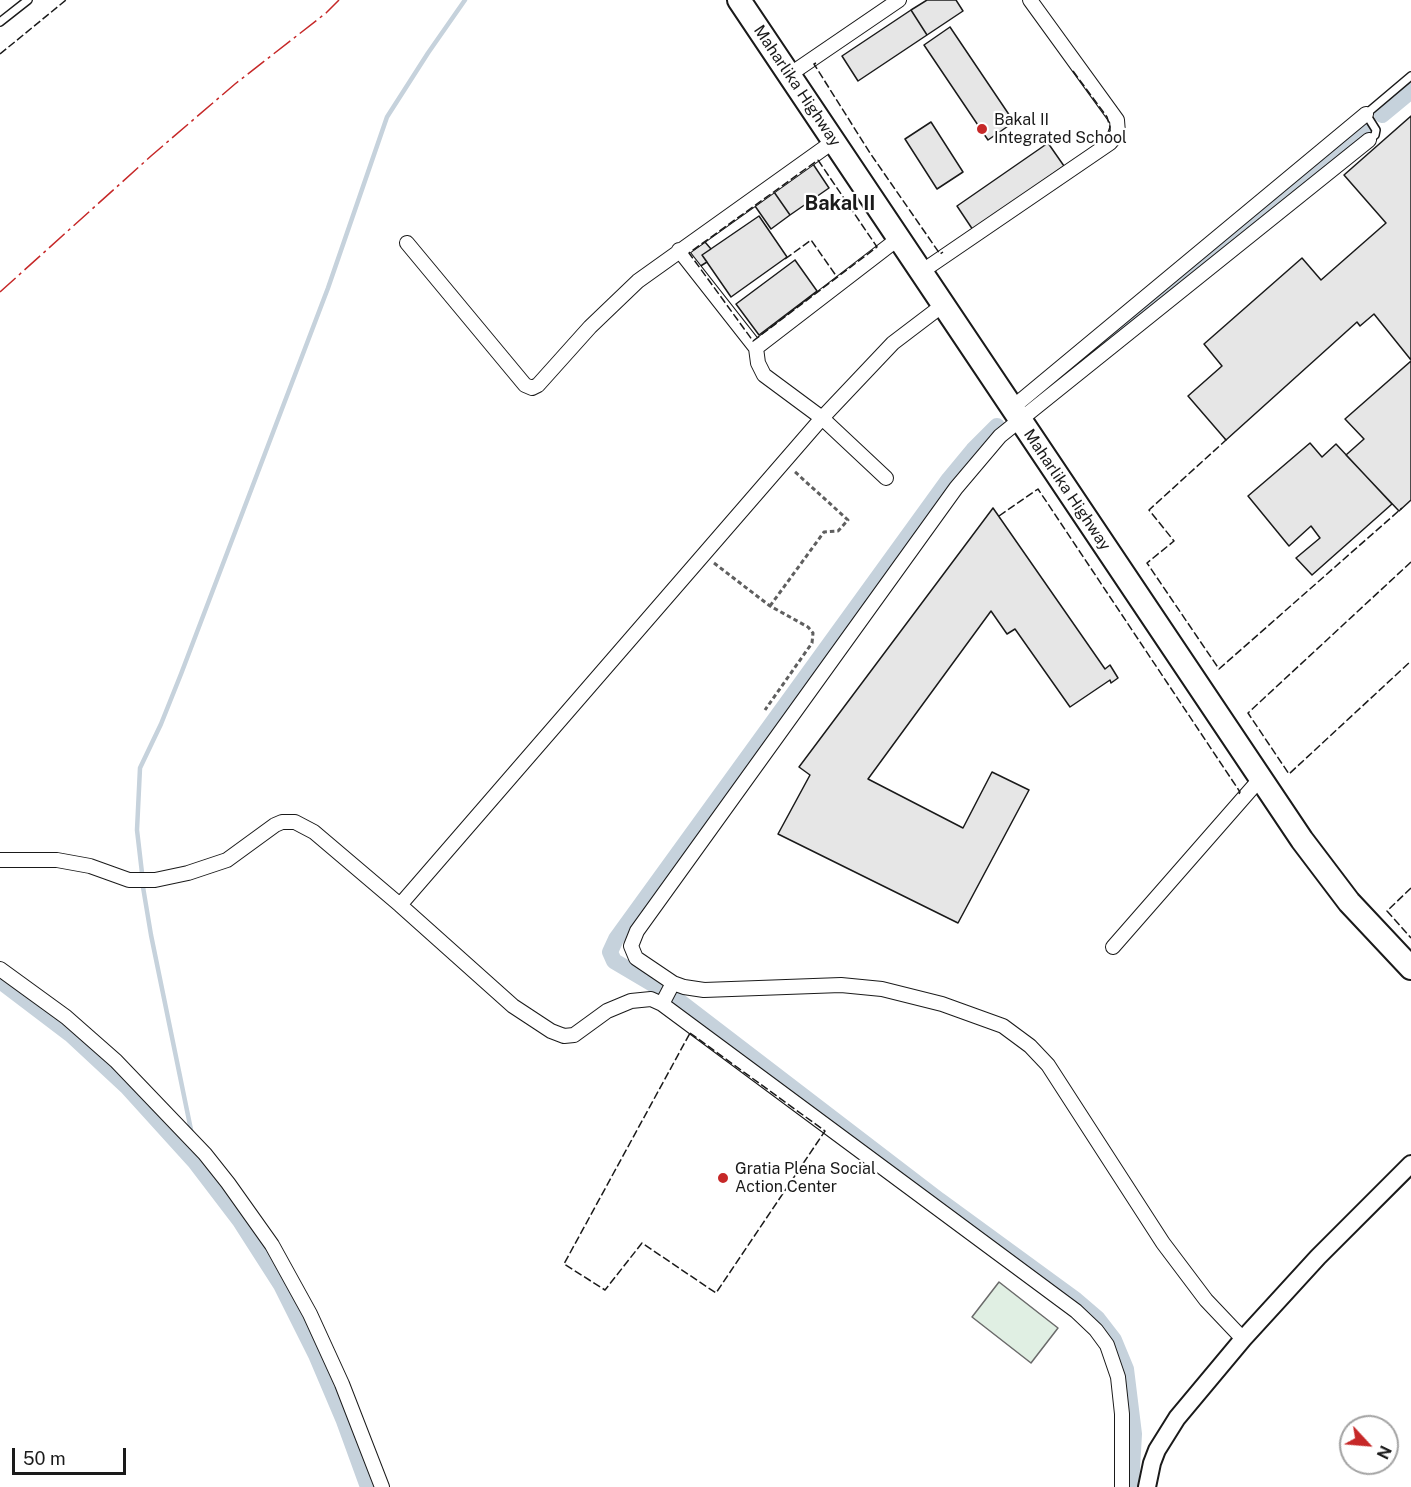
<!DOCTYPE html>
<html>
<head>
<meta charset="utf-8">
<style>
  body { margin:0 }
  #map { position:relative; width:1411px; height:1487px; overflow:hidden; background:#fff; font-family:"Public Sans",sans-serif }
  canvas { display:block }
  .north { position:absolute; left:1339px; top:1415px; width:60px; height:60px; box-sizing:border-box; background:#fff; border:2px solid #a3a3a3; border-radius:50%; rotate:116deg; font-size:16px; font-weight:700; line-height:24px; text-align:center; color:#1a1a1a }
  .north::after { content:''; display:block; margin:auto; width:21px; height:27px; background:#c62828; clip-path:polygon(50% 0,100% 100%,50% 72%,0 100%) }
  .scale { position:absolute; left:12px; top:1448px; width:114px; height:27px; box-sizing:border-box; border:3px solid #1a1a1a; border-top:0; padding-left:8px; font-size:18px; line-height:21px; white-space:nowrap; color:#1a1a1a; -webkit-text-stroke:4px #fff; paint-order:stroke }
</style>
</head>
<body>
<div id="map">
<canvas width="1411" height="1487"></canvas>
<div class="north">N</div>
<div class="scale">50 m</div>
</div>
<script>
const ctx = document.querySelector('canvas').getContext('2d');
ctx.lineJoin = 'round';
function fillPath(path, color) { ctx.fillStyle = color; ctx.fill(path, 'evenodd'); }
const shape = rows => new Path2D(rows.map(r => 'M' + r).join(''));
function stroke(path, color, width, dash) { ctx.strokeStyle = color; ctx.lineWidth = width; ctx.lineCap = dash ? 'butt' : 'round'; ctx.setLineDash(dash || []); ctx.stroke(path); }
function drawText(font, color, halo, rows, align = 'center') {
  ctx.font = font + ' "Public Sans",sans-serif'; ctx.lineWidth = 4.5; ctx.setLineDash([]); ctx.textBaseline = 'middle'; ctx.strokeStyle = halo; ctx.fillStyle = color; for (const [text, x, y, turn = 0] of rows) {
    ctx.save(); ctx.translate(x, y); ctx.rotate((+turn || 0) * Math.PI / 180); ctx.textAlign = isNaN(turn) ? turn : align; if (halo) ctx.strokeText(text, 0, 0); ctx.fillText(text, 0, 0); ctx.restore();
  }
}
const green = shape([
  [999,1282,1058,1328,1031,1363,972,1317,999,1282]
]);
const stream = shape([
  [142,873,137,830,140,768,161,724,181,674,328,288,387,117,428,53,465,0],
  [143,887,151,935,191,1130]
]);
const canal = shape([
  [1382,115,1411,91],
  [1035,398,1366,128],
  [0,981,70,1034,127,1087,195,1162,240,1221,281,1285,316,1355,344,1421,368,1487],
  [663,990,614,961,610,952,616,939,949,479,973,450,997,426],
  [674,997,939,1200,1076,1300,1097,1318,1114,1340,1126,1369,1134,1434,1131,1487]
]);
const building = shape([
  [927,0,956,0,963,11,927,35,911,10,927,0],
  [911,10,927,35,858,81,842,56,911,10],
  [950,27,1014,122,988,140,924,45,950,27],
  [1411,116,1411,360,1374,314,1360,326,1357,322,1226,440,1188,396,1222,366,1204,344,1302,258,1321,280,1386,223,1344,175,1411,116],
  [931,122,963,172,937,189,905,139,931,122],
  [1048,143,1064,166,973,230,957,206,1048,143],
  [813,164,829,188,790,215,774,192,813,164],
  [774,192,790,215,771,229,755,206,774,192],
  [759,216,787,257,731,297,702,255,759,216],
  [705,242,711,249,702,255,707,262,699,267,689,253,705,242],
  [795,260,817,291,759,335,736,304,795,260],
  [1411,361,1411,500,1399,511,1346,455,1364,439,1345,419,1411,361],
  [1310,443,1322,457,1336,444,1392,504,1312,575,1296,558,1320,538,1311,526,1289,546,1248,496,1310,443],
  [993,508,1105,669,1110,665,1118,678,1111,683,1110,680,1070,707,1015,629,1007,634,991,611,868,779,963,828,992,772,1029,790,958,923,778,834,810,775,799,767,993,508]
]);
const path = shape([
  [714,563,770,606,808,627,813,633,812,643,765,710],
  [770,606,824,532,838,531,848,520,794,471]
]);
const service = shape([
  [0,22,28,0],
  [1369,140,1375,135,1376,130,1366,114,1411,76]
]);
const minor = shape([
  [789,75,899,0],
  [407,243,525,385,532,388,538,385,590,327,638,281,834,141],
  [679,250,756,348,758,363,764,375,822,418,886,478],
  [921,272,1110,143,1118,133,1117,120,1030,0],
  [756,348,899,238],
  [1012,408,1366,114],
  [0,860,57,860,90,866,129,880,155,880,188,873,227,860,275,825,282,822,295,822,314,832,400,905,513,1006,551,1031,564,1036,574,1035,607,1011,631,1001,651,999,662,1004],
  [400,905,822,418,893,343,943,305],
  [1113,947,1260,779],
  [0,969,66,1017,116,1061,205,1154,228,1183,272,1245,310,1314,342,1384,382,1487],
  [673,983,684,987,704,990,841,985,882,989,942,1004,1003,1026,1030,1046,1048,1065,1163,1243,1206,1300,1243,1339],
  [1122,1487,1122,1414,1118,1377,1107,1345,1096,1330,1076,1311,662,1004,673,983,636,958,631,946,637,931,956,488,1000,436,1369,140]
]);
const tertiary = shape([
  [1147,1487,1152,1463,1157,1450,1177,1418,1243,1339,1318,1257,1411,1164]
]);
const trunk = shape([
  [739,0,1302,840,1349,902,1411,968]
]);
const fence = shape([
  [0,54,66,0],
  [816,63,814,64,870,153,940,254,943,252],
  [1073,71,1107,117,1110,127,1106,139],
  [818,160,877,247,753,341,689,253,818,160],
  [785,259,811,240,837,277],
  [1225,439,1226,440,1149,510,1174,541,1147,563,1219,669,1402,508],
  [999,516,1038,489,1240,792,1239,794],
  [1411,562,1248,713,1289,774,1411,661],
  [1411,888,1387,911,1411,938],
  [690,1033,825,1131,716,1293,642,1243,605,1290,564,1264,690,1033]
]);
const power = shape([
  [0,292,151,156,235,84,326,13,339,0]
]);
const markers = [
  [982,129,6,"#c62828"],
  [723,1178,6,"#c62828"]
];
const streetNames = [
  ["Maharlika Highway",797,86,56],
  ["Maharlika Highway",1067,490,56]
];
const poiNames = [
  ["Bakal II",994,120],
  ["Integrated School",994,138],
  ["Gratia Plena Social",735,1169],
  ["Action Center",735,1187]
];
const quarterNames = [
  ["Bakal II",840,204]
];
fillPath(green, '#e0efe3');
stroke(green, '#6a6a6a', 1.5);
stroke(stream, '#c6d2dc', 4.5);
stroke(canal, '#c6d2dc', 16);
fillPath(building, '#e6e6e6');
stroke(building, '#1a1a1a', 1.5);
stroke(service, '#1a1a1a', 10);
stroke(minor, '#1a1a1a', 16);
stroke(tertiary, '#1a1a1a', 20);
stroke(trunk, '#1a1a1a', 26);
stroke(path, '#5f5f5f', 3, [4.5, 3]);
stroke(service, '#fff', 7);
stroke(minor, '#fff', 14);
stroke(tertiary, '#fff', 16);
stroke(trunk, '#fff', 22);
stroke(fence, '#1a1a1a', 1.5, [8, 3]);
stroke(power, '#c62828', 1.5, [21, 4.5, 3, 4.5]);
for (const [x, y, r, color] of markers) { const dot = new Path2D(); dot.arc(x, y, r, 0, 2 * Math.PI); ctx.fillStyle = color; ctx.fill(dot); stroke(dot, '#fff', 2); }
drawText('16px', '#1a1a1a', '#fff', streetNames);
drawText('16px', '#1a1a1a', '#fff', poiNames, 'left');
drawText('bold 20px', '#1a1a1a', '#fff', quarterNames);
</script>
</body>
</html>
